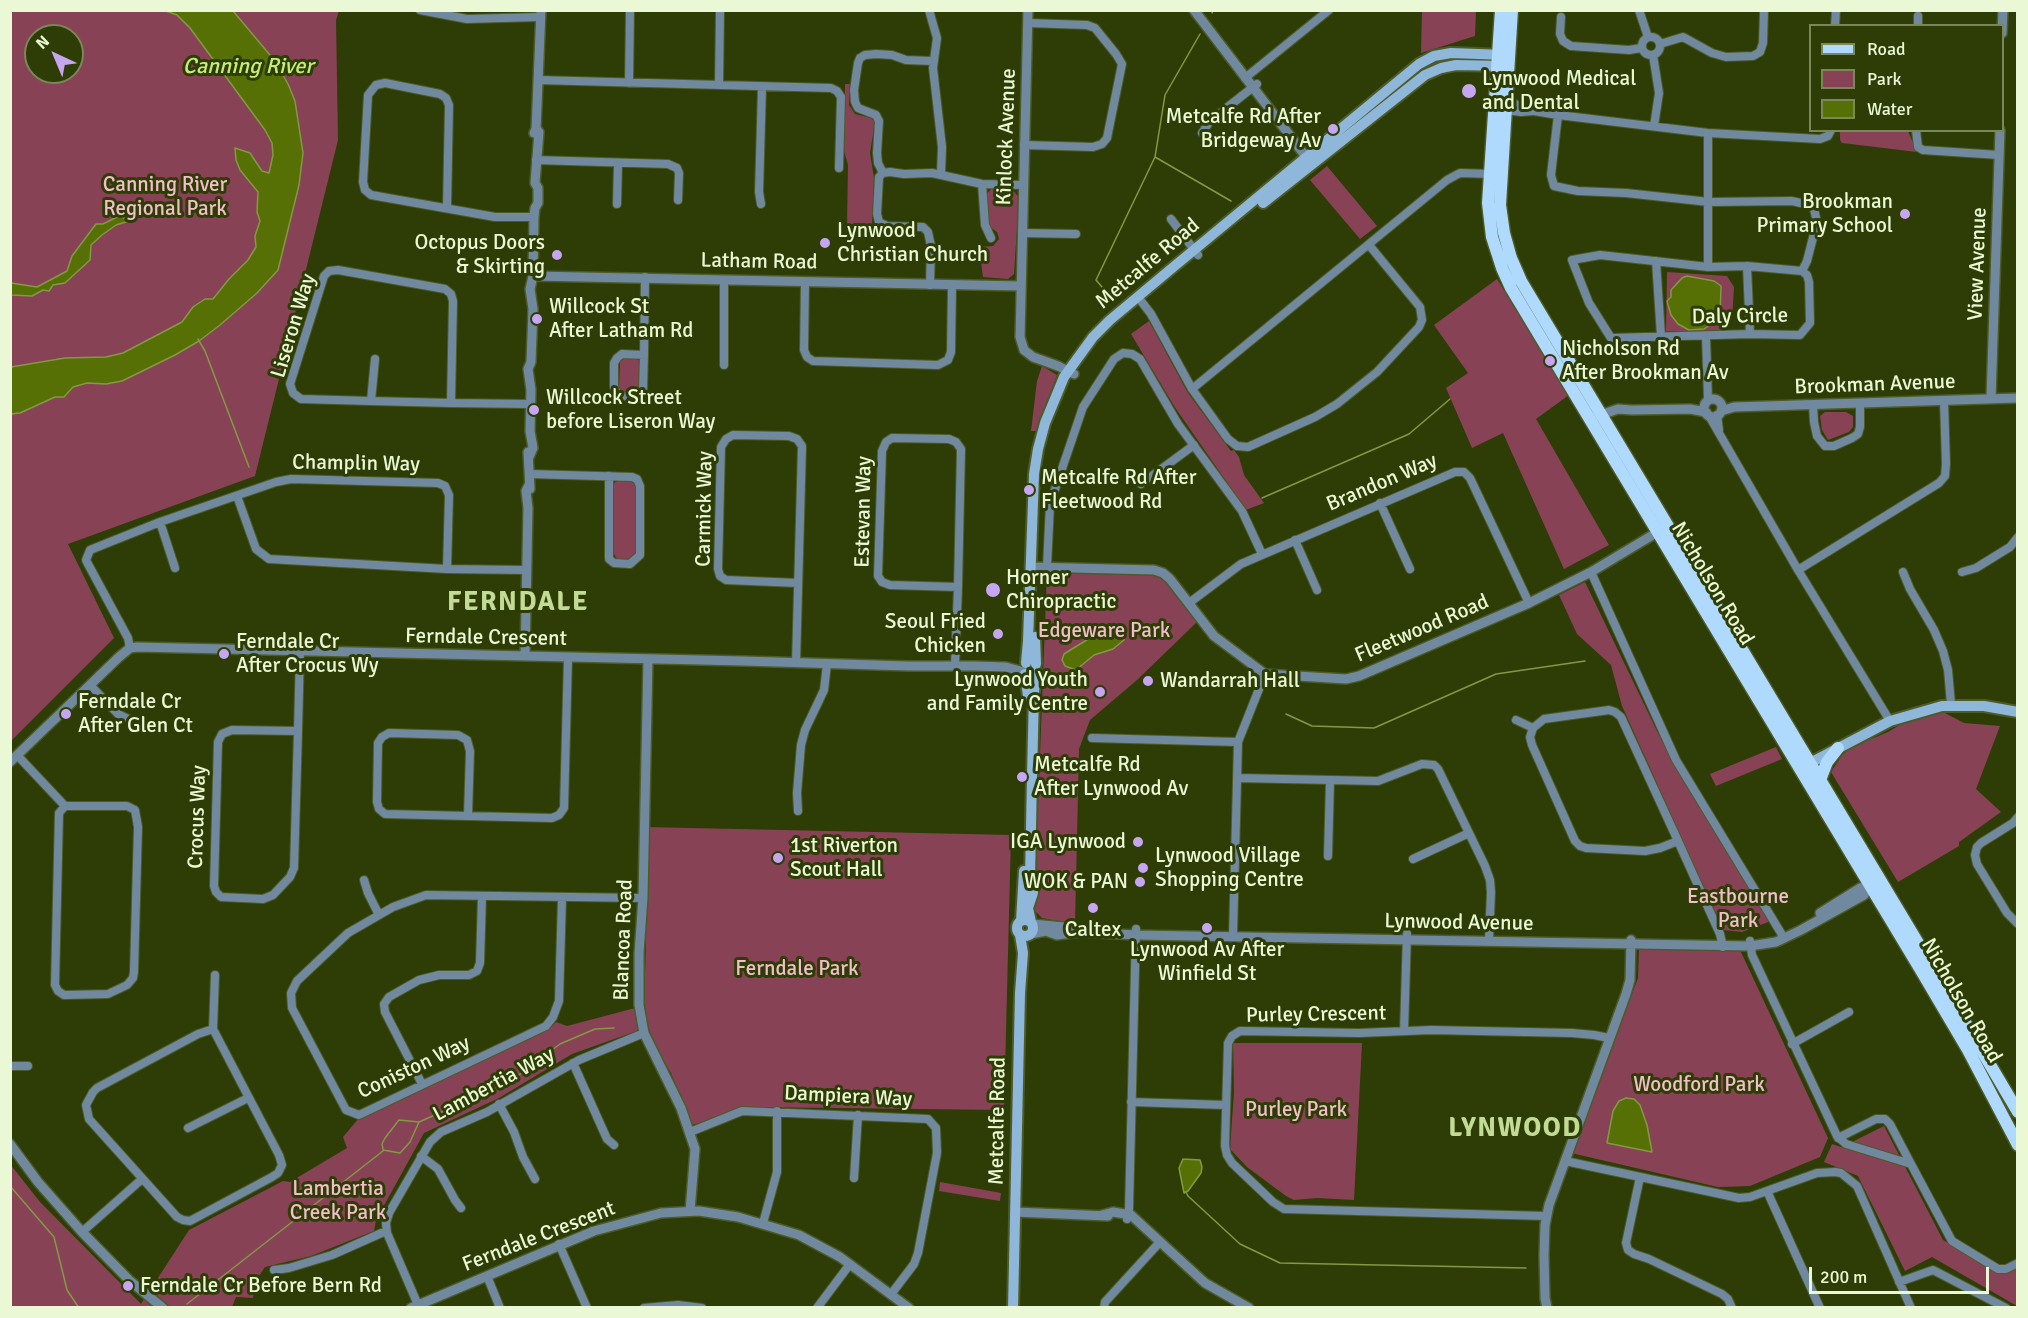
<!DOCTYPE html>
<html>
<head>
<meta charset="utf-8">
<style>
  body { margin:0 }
  #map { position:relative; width:2028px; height:1318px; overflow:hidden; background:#2e3d06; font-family:Signika,sans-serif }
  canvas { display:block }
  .frame { position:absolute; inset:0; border:12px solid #ebf8d5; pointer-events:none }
  .legend { position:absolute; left:1809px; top:24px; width:195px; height:108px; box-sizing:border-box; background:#2e3d06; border:2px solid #7a8859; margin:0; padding:8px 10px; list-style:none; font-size:18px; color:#ebf8d5 }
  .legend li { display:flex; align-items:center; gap:12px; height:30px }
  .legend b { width:30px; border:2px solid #7a8859 }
  .north { position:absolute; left:24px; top:24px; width:60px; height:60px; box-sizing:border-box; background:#2e3d06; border:2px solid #7a8859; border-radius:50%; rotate:316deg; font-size:16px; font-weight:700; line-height:24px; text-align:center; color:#ebf8d5 }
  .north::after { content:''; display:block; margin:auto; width:21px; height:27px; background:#c6a6f0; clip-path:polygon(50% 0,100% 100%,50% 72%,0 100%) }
  .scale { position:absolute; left:1809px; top:1267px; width:180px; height:27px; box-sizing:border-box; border:3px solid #ebf8d5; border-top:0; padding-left:8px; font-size:18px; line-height:21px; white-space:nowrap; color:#ebf8d5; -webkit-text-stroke:4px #2e3d06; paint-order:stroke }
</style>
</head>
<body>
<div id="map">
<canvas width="2028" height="1318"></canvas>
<div class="frame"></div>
<ul class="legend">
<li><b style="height:8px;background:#b0dafd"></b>Road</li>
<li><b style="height:16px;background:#884255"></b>Park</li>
<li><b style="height:16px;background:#567006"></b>Water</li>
</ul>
<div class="north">N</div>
<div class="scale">200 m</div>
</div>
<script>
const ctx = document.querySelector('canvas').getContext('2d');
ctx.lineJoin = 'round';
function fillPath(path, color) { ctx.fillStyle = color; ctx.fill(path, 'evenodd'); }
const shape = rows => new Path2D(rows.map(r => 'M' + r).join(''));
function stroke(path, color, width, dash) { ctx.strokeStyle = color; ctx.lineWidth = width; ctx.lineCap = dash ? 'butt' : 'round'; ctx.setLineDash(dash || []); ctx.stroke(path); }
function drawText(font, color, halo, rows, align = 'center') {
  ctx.font = font + ' Signika,sans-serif'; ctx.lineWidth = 6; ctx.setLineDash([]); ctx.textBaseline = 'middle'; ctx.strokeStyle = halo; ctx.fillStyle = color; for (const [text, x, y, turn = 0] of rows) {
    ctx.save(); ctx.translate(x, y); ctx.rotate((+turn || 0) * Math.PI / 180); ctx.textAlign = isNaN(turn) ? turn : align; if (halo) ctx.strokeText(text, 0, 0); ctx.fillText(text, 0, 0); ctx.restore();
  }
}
const green = shape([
  [11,11,339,11,336,20,338,140,255,476,68,544,114,638,11,741],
  [36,36,72,36,72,72,36,72],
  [1422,11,1476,11,1475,36,1421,53],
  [845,84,850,84,849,105,855,114,871,118,875,122,870,153,874,178,872,226,847,226,848,165,844,151],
  [1840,131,1908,131,1917,152,1842,143,1840,140],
  [1327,166,1377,226,1360,239,1310,180],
  [991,189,1013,190,1019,198,1014,274,1008,279,983,277,979,247,993,246,999,239,997,232,990,227,989,222,986,195],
  [1667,272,1727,276,1734,287,1732,320,1724,332,1666,331],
  [1497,279,1569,395,1536,419,1609,545,1564,569,1503,433,1472,448,1446,388,1468,373,1434,325],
  [1149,321,1188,393,1231,451,1234,450,1239,457,1244,475,1264,503,1246,510,1174,406,1131,334],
  [625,358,636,359,641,361,640,390,635,392,624,392,619,389,620,361],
  [1042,366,1057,375,1037,431,1031,431,1037,381],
  [1825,412,1846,412,1853,416,1853,427,1849,432,1828,440,1822,430,1820,416],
  [619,480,632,481,636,484,638,492,636,552,634,557,629,560,617,559,612,551,613,491,614,483],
  [1047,572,1151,574,1162,576,1198,621,1137,680,1090,720,1079,749,1075,924,1042,918,1034,910],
  [1585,582,1658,733,1685,782,1771,921,1742,932,1723,930,1622,706,1611,665,1577,634,1559,595],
  [1943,712,1964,723,2000,726,1976,789,2001,812,1959,842,1959,846,1898,882,1831,772,1842,755,1854,746,1888,732,1908,720],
  [1776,747,1782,759,1716,786,1710,774],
  [645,827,1011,835,1004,1110,750,1107,692,1125,671,1073,651,1040,644,1006,646,942],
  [1639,947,1740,950,1828,1138,1820,1157,1750,1186,1718,1187,1571,1153,1638,978],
  [639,1007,642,1023,637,1031,572,1054,499,1098,424,1133,376,1220,374,1231,311,1256,265,1267,255,1282,253,1298,236,1297,232,1307,11,1307,10,1164,40,1202,141,1304,189,1230,283,1181,290,1182,347,1148,343,1137,359,1118,549,1029,556,1022,567,1026],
  [1233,1043,1362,1043,1354,1200,1317,1198,1294,1200,1286,1196,1247,1167,1230,1149,1234,1092],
  [1884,1126,1943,1240,2000,1273,2017,1265,2017,1306,1932,1257,1905,1271,1858,1176,1824,1162,1832,1144,1850,1150,1854,1141],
  [940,1182,1001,1193,1000,1201,939,1191]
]);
const water = shape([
  [166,11,233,11,275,61,288,84,295,101,303,153,299,185,278,270,257,293,220,325,199,341,175,355,122,381,106,384,87,383,73,387,64,397,55,397,20,413,11,414,11,367,65,358,106,357,123,353,182,322,193,307,205,299,213,299,229,279,248,260,256,247,255,236,260,221,257,212,258,192,240,170,236,160,235,148,250,153,262,171,269,173,273,155,272,143,265,130,190,28,177,15,166,11],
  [137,213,129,221,116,225,102,235,91,245,90,260,65,283,53,285,49,291,43,290,32,296,11,295,11,283,37,287,67,271,72,256,96,224,103,224,119,216,124,218,137,213],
  [1687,276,1714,281,1721,286,1720,318,1704,329,1689,330,1678,324,1671,315,1667,301,1671,297,1671,290,1682,278,1687,276],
  [1106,628,1121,630,1125,635,1124,640,1113,649,1094,655,1076,670,1065,666,1062,660,1064,654,1106,628],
  [1626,1098,1634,1099,1640,1105,1647,1125,1652,1152,1607,1143,1613,1111,1619,1101,1626,1098],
  [1183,1159,1200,1160,1202,1167,1201,1173,1188,1191,1184,1193,1179,1168,1183,1159]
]);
const stream = shape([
  [1212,13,1213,10],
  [1155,157,1231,201],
  [1113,300,1096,280,1155,157,1165,95,1200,34],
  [198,339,205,351,249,467],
  [1262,498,1409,434,1450,399],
  [1286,714,1312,726,1374,728,1496,674,1585,661],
  [383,1149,382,1144,385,1138,399,1120,419,1122],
  [383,1150,400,1153,410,1142,419,1122,511,1081,560,1044,595,1029,614,1028],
  [10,1186,54,1237,67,1290,79,1308],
  [1186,1192,1188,1196,1240,1244,1280,1263,1526,1268],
  [187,1304,383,1151]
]);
const minor = shape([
  [420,10,467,19,540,17],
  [929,10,937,38,933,68,942,147,941,174],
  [1639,10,1648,37],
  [1561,17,1560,34,1563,41,1571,46,1629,50,1641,48],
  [1835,26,1836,10],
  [1918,26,1918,16],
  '1642 46a9 9 0 1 1 18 0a9 9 0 1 1-18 0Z',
  [1660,44,1683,37,1712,53,1726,57,1753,56,1760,52,1763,43,1764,10],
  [1653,55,1659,93,1654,126],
  [1245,78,1329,10],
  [538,80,831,88,837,91,841,97,839,168],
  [629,83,630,10],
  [719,85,720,10],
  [1507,101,1534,111,1558,115,1708,133,1820,139,1828,136,1831,130],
  [1506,110,1521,112,1533,111],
  [1558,115,1551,175,1554,186,1578,191,1626,193,1709,202,1792,201,1809,205,1814,209,1817,222,1807,261,1802,271],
  [1916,130,1918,147,1923,150,1999,155],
  [1202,133,1210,121,1257,84],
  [1708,133,1708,267],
  [1024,145,1093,147,1102,144,1107,138,1122,64,1116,54,1095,28,1087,25,1028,23],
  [536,160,668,164,677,168,679,173,678,200],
  [883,173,878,163,877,153,879,121,876,115,858,108,855,102,854,90,858,63,860,58,865,55,876,54,892,55,906,60,933,61],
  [982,184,985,225,991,238],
  [617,204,618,163],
  [761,204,759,192,762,87],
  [447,208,449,105,446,98,440,94,385,83,376,85,368,95,363,182,365,190,371,195,495,217,534,217],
  [1171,219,1198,255],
  [1022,233,1076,234],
  [1600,255,1708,267,1747,266,1802,271,1807,275,1809,282,1810,323,1800,335,1750,334,1611,338,1589,303,1572,260,1600,255],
  [1656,261,1661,336],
  [1747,266,1750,334],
  [805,282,804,350,807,357,813,361,938,365,948,360,951,352,952,285],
  [930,285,931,246,928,232,923,227,887,226,879,222,877,214,879,177,883,173,890,172,904,174,932,173,982,184,1023,185],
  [1138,297,1151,314,1192,389,1228,439,1237,446,1248,447,1315,417,1337,404,1377,372,1419,327,1422,320,1420,307,1369,245],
  [1706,336,1708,400],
  [644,355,622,354,617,358,614,363,614,387,617,393,623,396,634,397,643,389,644,355,645,277],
  [724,365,724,280],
  [1192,389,1447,180,1460,173,1492,174],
  [371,401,375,359],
  [451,403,453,301,451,294,445,289,338,270,329,271,324,276,290,384,293,393,301,399,371,401,451,403,530,404],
  [1813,405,1814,422,1817,436,1825,446,1834,446,1852,438,1858,434,1860,427,1860,404],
  [1708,414,1798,570,1939,483,1945,476,1946,464,1944,401],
  [1717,415,1719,430],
  [529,474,632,477,637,479,640,486,640,555,630,564,614,563,609,559,609,476],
  [1141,484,1194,445],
  [237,496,256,549,269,559,447,569,526,570],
  [1380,503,1410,569],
  [160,522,175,568],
  [1295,540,1317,590],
  [1047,567,1050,504,1083,407,1114,359,1123,353,1132,354,1140,359,1178,424,1242,511,1262,554],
  [1798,570,1890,721],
  [1591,572,1676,760,1784,938],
  [1903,572,1910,589,1934,630,1943,651,1948,670,1951,704],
  [1962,572,1976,568,2010,547,2018,537],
  [1189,603,1241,564,1455,472,1464,472,1470,478,1529,603],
  [130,648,128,638,88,564,86,560,90,550,160,522,276,482,291,479,438,483,445,486,449,495,447,569],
  [796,663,802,446,797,439,789,436,733,435,726,439,721,447,718,569,720,576,726,580,798,583],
  [955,666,958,587,961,449,956,442,949,439,892,438,886,442,882,451,878,576,882,582,890,585,958,587],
  [90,685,118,714,143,726],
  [1516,720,1533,728],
  [298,731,232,730,222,734,218,742,214,886,216,892,221,897,263,899,273,895,290,877,294,868,298,731,300,651],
  [1092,738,1238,742],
  [17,755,65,806,127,806,135,810,138,827,134,972,133,978,127,985,108,994,64,995,58,991,55,985,59,813,65,806],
  [1237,778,1378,781,1422,764,1434,765,1438,769,1485,866,1490,880,1491,892,1489,941],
  [798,811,797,793,801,745,805,730,824,690,827,664],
  [468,815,470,751,467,740,458,735,389,733,382,737,378,743,377,802,379,809,385,814,552,818,559,815,564,808,568,658],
  [2018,817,2013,823,1981,843,1977,847,1975,855,1977,864,2007,913,2018,924],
  [1678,841,1660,848,1645,851,1586,848,1580,846,1575,841,1532,745,1530,737,1533,728,1544,719,1609,710,1615,712,1621,717,1678,841,1720,934,1723,947],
  [1328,856,1330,781],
  [1413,859,1469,833],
  [364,880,368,893,379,915],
  [562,898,559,1001,553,1017,546,1026,359,1115,346,1110,292,1008,291,993,297,981,348,933,393,907,426,895,643,898],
  [1233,936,1238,742,1265,674],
  [1750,941,1752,955,1837,1136,1846,1144,1911,1164,1952,1241,1998,1269,2006,1269,2018,1263],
  [213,1029,198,1034,97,1088,93,1092,86,1105,89,1119,177,1217,183,1220,190,1221,272,1177,278,1173,282,1165,279,1155,213,1029,215,975],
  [1404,1031,1407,934],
  [1792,1044,1849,1012],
  [573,1063,607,1139,614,1145],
  [10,1066,28,1066],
  [422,1084,385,1012,384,1004,389,997,419,980,439,975,469,975,477,971,480,963,482,896],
  [1131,1102,1226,1105],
  [499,1104,514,1132,523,1157,535,1179],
  [188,1128,248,1098],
  [690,1132,742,1111,928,1119,936,1128,937,1153,918,1253,914,1264,892,1293],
  [1838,1138,1876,1119,1885,1119,1890,1124,1911,1164],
  [421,1156,438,1169,455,1200,461,1208],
  [1565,1161,1739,1198,1750,1197,1817,1173,1835,1172,1841,1173,1857,1186,1911,1308],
  [1640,1177,1626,1243,1628,1250,1634,1254,1649,1259,1722,1294,1728,1299,1732,1308],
  [854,1178,858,1115],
  [1767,1191,1820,1308],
  [1546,1216,1284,1209,1273,1202,1232,1163,1227,1155,1225,1146,1228,1043,1232,1036,1240,1031,1359,1033,1431,1030,1572,1033,1594,1035,1609,1038],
  [1127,1219,1129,1209,1136,929],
  [763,1223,777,1172,777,1111],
  [82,1232,142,1179],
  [559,1244,587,1308],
  [274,1270,289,1268,332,1255,386,1231],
  [487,1276,500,1308],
  [1899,1282,1933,1270,2006,1308],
  [418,1305,387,1233,386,1223,389,1213,430,1142,441,1132,487,1112,579,1060,644,1033],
  [644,1308,678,1305,702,1308],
  [817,1308,850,1264],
  [1104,1308,1105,1302,1159,1243]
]);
const tertiary = shape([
  [1028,10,1020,337,1024,350,1033,357,1058,366,1074,374],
  [1194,10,1310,162],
  [2002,33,2003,10],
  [534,133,536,129,541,10],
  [533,276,1021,286],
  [1991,398,2000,130],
  '1704 408a9 9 0 1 1 18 0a9 9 0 1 1-18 0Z',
  [1721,411,1734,407,2018,398],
  [1595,417,1618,409,1632,410,1690,409,1706,412],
  [528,452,530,489],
  [529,457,533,448,530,431,531,390,528,369,531,362,533,309,530,289,533,276,534,217,535,208,538,203,538,188,535,183,539,132,536,129],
  [1031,567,1154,570,1163,573,1170,579,1214,636,1265,674,1346,679,1359,676,1529,603,1591,572,1661,530],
  [525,656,528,508,526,491,529,485],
  [648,659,643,898,639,953,639,1005,644,1033,681,1108,695,1149,690,1211],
  [10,762,119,657,130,648,137,647,744,661,908,666,974,666,1006,667,1024,672],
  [1820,913,1860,888,1871,886],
  [1032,924,1075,928],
  [1031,934,1046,931,1057,935,1080,932,1136,935,1750,946,1776,942,1801,930,1864,895,1871,882],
  [10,1144,38,1182,82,1232,129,1280,163,1308],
  [1015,1212,1108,1216],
  [1102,1215,1113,1212,1131,1215,1205,1283,1249,1308],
  [411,1308,594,1231,661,1213,699,1211,738,1217,799,1235,840,1257,909,1308],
  [1547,1308,1545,1298,1544,1255,1545,1225,1549,1205,1626,994,1630,980,1631,940]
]);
const secondary = shape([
  [1263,203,1425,75,1441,68,1456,65,1504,66],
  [1035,637,1036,664],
  [1026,663,1028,641,1034,474,1038,449,1045,423,1064,377,1093,337,1110,320,1177,264,1419,64,1434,56,1451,53,1505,55],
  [1025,674,1028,696],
  [1804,759,1814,761,1890,721,1942,706,1984,706,2018,712],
  '1017 928a8 8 0 1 1 16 0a8 8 0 1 1-16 0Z',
  [1021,921,1024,871],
  [1031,922,1028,908,1033,893,1030,879,1032,777,1034,691,1037,672],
  [1013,1308,1020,993,1023,953,1020,935]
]);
const primary = shape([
  [1501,10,1488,203,1492,237,1502,268,1511,288,1922,972,1968,1050,2018,1145],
  [1512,10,1500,205,1504,233,1511,258,1521,281,1930,963,2018,1112],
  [1820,780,1827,762,1838,748]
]);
const markers = [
  [1469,91,8,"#c6a6f0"],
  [1333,129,6,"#c6a6f0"],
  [1905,214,6,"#c6a6f0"],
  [825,243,6,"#c6a6f0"],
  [557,255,6,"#c6a6f0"],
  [537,319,6,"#c6a6f0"],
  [1550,361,6,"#c6a6f0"],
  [534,410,6,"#c6a6f0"],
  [1029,490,6,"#c6a6f0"],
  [993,590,8,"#c6a6f0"],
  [998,634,6,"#c6a6f0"],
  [224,654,6,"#c6a6f0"],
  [1148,681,6,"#c6a6f0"],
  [1100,692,6,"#c6a6f0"],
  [66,714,6,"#c6a6f0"],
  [1022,777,6,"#c6a6f0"],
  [1138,842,6,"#c6a6f0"],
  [778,858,6,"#c6a6f0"],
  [1143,868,6,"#c6a6f0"],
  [1140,882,6,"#c6a6f0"],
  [1093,908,6,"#c6a6f0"],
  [1207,928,6,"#c6a6f0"],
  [128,1286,6,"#c6a6f0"]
];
const poiNames = [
  ["Lynwood Medical",1482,79],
  ["and Dental",1482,103],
  ["Metcalfe Rd After",1321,117,"right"],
  ["Bridgeway Av",1321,141,"right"],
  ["Brookman",1893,202,"right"],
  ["Primary School",1893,226,"right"],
  ["Lynwood",837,231],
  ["Christian Church",837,255],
  ["Octopus Doors",545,243,"right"],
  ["& Skirting",545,267,"right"],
  ["Willcock St",549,307],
  ["After Latham Rd",549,331],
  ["Nicholson Rd",1562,349],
  ["After Brookman Av",1562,373],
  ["Willcock Street",546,398],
  ["before Liseron Way",546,422],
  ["Metcalfe Rd After",1041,478],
  ["Fleetwood Rd",1041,502],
  ["Horner",1006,578],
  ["Chiropractic",1006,602],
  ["Seoul Fried",986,622,"right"],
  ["Chicken",986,646,"right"],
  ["Ferndale Cr",236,642],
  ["After Crocus Wy",236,666],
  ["Lynwood Youth",1088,680,"right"],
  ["and Family Centre",1088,704,"right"],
  ["Wandarrah Hall",1160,681],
  ["Ferndale Cr",78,702],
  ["After Glen Ct",78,726],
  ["Metcalfe Rd",1034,765],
  ["After Lynwood Av",1034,789],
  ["IGA Lynwood",1126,842,"right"],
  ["1st Riverton",790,846],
  ["Scout Hall",790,870],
  ["Lynwood Village",1155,856],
  ["Shopping Centre",1155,880],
  ["WOK & PAN",1128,882,"right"],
  ["Caltex",1093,930,"center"],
  ["Lynwood Av After",1207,950,"center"],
  ["Winfield St",1207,974,"center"],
  ["Ferndale Cr Before Bern Rd",140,1286]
];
const streetNames = [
  ["Kinlock Avenue",1007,137,-88],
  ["Latham Road",759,262,1],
  ["Metcalfe Road",1148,264,-40],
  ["View Avenue",1978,264,-88],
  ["Daly Circle",1740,317,-1],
  ["Liseron Way",294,326,-73],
  ["Brookman Avenue",1875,385,-2],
  ["Champlin Way",356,464,1],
  ["Brandon Way",1382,483,-23],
  ["Carmick Way",705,509,-89],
  ["Estevan Way",864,512,-89],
  ["Nicholson Road",1712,584,59],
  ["Fleetwood Road",1422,629,-23],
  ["Ferndale Crescent",486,638,1],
  ["Crocus Way",198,817,-88],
  ["Lynwood Avenue",1459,923,1],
  ["Blancoa Road",624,940,-88],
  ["Nicholson Road",1961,1001,60],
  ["Purley Crescent",1316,1015,-1],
  ["Coniston Way",414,1068,-25],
  ["Lambertia Way",494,1085,-28],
  ["Dampiera Way",848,1097,3],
  ["Metcalfe Road",998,1121,-89],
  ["Ferndale Crescent",539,1237,-21]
];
const parkNames = [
  ["Canning River",165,185],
  ["Regional Park",165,209],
  ["Edgeware Park",1104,631],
  ["Eastbourne",1738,897],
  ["Park",1738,921],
  ["Ferndale Park",797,969],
  ["Woodford Park",1699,1085],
  ["Purley Park",1296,1110],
  ["Lambertia",338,1189],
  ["Creek Park",338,1213]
];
const waterNames = [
  ["Canning River",248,67]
];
const districtNames = [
  ["FERNDALE",518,603],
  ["LYNWOOD",1515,1129]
];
fillPath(green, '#884255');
fillPath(water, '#567006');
stroke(water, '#839944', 1.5);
stroke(stream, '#839944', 1.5);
stroke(minor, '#4c5b27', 10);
stroke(tertiary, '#4c5b27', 12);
stroke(secondary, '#4c5b27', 14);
stroke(primary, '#4c5b27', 15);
stroke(minor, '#70899e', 8);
stroke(tertiary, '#70899e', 9);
stroke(secondary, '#8eb7d9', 10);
stroke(primary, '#b0dafd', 12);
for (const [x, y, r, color] of markers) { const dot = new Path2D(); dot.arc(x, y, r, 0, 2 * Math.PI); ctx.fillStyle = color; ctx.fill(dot); stroke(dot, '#2e3d06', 2); }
drawText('21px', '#ebf8d5', '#2e3d06', poiNames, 'left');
drawText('21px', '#ebf8d5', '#2e3d06', streetNames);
drawText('21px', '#f2bec9', '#2e3d06', parkNames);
drawText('italic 22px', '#c6ed75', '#2e3d06', waterNames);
ctx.letterSpacing = '1.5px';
drawText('bold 27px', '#c3dc95', '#2e3d06', districtNames);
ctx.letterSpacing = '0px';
</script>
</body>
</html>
